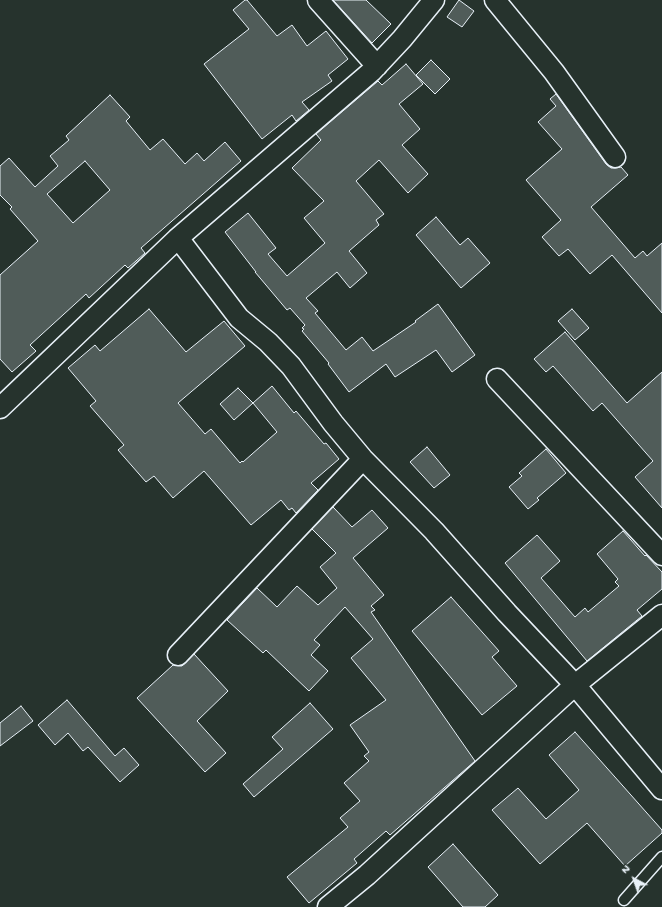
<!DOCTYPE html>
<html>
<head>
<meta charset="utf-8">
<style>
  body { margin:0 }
  #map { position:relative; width:662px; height:907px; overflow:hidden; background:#26332d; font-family:"Gochi Hand",sans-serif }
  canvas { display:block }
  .north { position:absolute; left:614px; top:859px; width:40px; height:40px; -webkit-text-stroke:3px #26332d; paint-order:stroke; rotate:319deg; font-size:11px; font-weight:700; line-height:16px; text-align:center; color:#e8f1f8 }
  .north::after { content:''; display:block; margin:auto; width:14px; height:18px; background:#e8f1f8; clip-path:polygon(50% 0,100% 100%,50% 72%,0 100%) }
</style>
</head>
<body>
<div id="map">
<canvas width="662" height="907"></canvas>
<div class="north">N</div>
</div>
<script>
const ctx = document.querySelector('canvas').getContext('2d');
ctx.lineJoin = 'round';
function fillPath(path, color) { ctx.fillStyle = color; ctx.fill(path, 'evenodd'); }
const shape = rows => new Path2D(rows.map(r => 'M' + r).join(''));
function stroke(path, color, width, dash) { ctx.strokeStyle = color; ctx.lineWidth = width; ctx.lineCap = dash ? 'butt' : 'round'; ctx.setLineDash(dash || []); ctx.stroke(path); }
const building = shape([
  [245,0,247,0,277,36,292,25,307,46,326,31,348,59,328,75,332,81,302,102,309,110,296,121,292,115,262,139,204,64,249,29,233,10,245,0],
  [333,0,366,0,391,24,372,43,333,0],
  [459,0,474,11,462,27,447,17,459,0],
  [431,60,450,79,435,94,416,75,431,60],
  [406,64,423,84,399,104,420,129,402,145,428,174,408,193,379,160,356,181,384,214,376,220,379,225,349,251,367,273,350,288,337,272,306,298,318,311,315,313,346,350,362,337,373,351,416,322,415,321,438,304,475,355,452,372,436,350,395,377,386,364,349,392,328,364,329,363,302,331,304,329,302,328,305,325,290,308,287,310,255,272,256,272,225,232,248,213,276,248,268,254,287,276,325,243,304,218,324,201,292,168,321,140,316,134,378,81,382,85,406,64],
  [556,94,606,164,611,168,616,168,621,167,628,175,591,207,635,258,643,251,647,256,662,243,662,313,612,255,590,274,568,249,559,256,542,237,561,220,526,180,562,149,538,122,556,106,550,99,556,94],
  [110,95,130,117,126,121,150,150,163,139,185,164,197,153,204,161,225,142,241,161,141,248,145,253,128,268,125,265,89,298,86,294,30,345,36,351,12,372,0,359,0,275,38,241,10,209,12,207,0,195,0,166,9,158,35,187,58,166,50,156,69,140,66,136,110,95],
  [85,161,110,190,73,223,47,194,85,161],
  [436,217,460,245,468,238,490,263,461,288,416,235,436,217],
  [149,309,186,352,224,321,245,346,178,403,205,434,211,429,240,463,242,461,243,462,277,432,253,403,272,386,294,413,296,411,324,444,326,443,339,459,311,483,318,490,296,513,292,508,289,510,281,500,251,525,204,471,173,498,154,476,146,482,118,450,124,445,90,406,96,401,68,368,95,345,100,351,149,309],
  [572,309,589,328,575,340,558,321,572,309],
  [565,332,627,403,662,372,662,508,635,477,653,461,602,403,593,411,553,366,546,372,534,359,565,332],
  [238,388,253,403,234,420,220,404,238,388],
  [427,447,450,475,434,488,410,462,427,447],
  [546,449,566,473,537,498,539,500,528,509,509,487,522,476,519,473,546,449],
  [333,507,352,527,372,510,388,528,353,558,384,595,371,606,375,610,371,612,475,761,390,835,386,831,354,859,357,863,309,903,287,877,348,827,340,818,360,801,344,783,369,761,364,756,369,752,350,725,386,700,351,658,373,639,345,607,314,640,320,645,311,655,328,671,309,691,266,650,263,653,227,620,257,588,277,607,297,586,318,605,337,588,320,567,336,553,312,529,333,507],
  [623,531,645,556,646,555,662,572,662,589,637,610,642,616,587,661,505,563,537,535,560,561,541,578,575,617,585,608,588,612,619,586,615,582,618,579,597,554,623,531],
  [451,597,499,651,492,657,517,686,482,715,412,631,451,597],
  [194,654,228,691,197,721,226,753,205,772,137,698,173,665,182,666,194,654],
  [67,700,115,756,124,748,139,765,120,782,88,747,83,751,68,733,55,745,38,725,67,700],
  [310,703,333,729,254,797,243,784,283,749,272,737,310,703],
  [21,706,33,721,0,746,0,723,21,706],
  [575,732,662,830,662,833,625,866,587,823,540,864,492,810,518,788,546,819,579,790,549,755,575,732],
  [453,844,498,895,485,907,463,907,428,867,453,844]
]);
const service = shape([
  [624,900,662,857]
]);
const minor = shape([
  [318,0,377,66],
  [495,0,554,72,615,157],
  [178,238,239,318,268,342,291,366,333,423,363,459,434,531,507,613,575,685,662,789],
  [497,379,662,555],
  [0,408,178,238,372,71,402,39,434,0],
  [178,655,363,459],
  [328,907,367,875,575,685,662,615]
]);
fillPath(building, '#505c59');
stroke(building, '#e8f1f8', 1);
stroke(service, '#e8f1f8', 13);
stroke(minor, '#e8f1f8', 23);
stroke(service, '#26332d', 10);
stroke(minor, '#26332d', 20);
</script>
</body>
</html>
